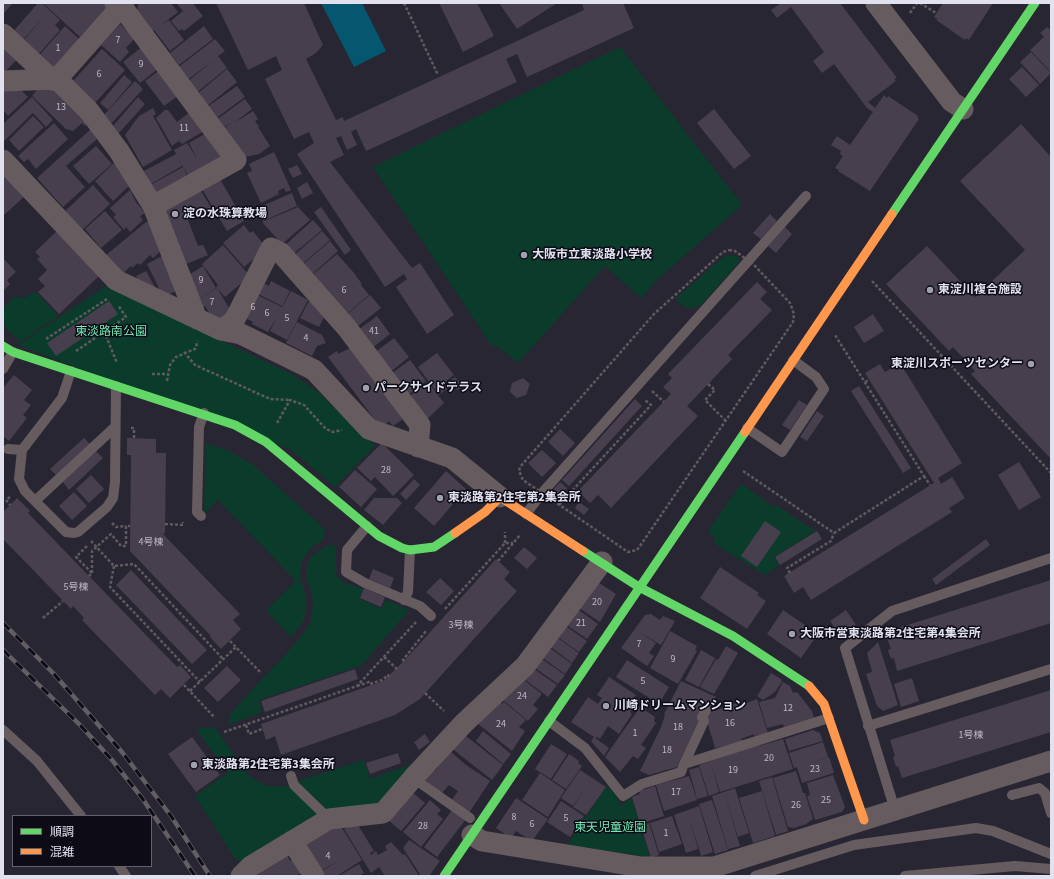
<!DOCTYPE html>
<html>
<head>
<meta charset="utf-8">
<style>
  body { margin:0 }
  #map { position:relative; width:1054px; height:879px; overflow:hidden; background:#282632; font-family:"Source Sans 3","Noto Sans JP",sans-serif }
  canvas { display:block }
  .frame { position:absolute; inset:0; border:4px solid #e2e1f0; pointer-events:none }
  .legend { position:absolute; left:12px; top:815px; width:140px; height:52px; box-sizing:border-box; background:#0d0c16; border:1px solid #62616d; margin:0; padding:5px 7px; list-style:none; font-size:12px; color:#e2e1f0 }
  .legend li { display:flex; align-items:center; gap:8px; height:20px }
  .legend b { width:20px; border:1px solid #62616d }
</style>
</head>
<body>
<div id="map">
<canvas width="1054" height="879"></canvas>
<div class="frame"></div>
<ul class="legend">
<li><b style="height:5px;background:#63d668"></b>順調</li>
<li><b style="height:5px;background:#ff974d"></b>混雑</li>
</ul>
</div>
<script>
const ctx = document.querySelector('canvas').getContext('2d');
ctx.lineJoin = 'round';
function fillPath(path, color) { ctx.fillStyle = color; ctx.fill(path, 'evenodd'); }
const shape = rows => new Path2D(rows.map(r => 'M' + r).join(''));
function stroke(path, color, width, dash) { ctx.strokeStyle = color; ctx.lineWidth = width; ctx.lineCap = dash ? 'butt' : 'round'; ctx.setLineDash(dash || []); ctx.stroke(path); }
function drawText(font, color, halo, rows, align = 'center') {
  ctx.font = font + ' "Source Sans 3","Noto Sans JP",sans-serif'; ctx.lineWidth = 3; ctx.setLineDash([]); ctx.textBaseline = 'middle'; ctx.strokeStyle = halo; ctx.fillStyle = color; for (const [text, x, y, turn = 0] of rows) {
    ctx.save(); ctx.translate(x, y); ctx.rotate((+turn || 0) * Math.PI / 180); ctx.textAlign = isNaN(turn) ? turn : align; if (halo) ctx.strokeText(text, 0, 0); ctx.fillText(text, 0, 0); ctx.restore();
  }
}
const green = shape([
  [620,47,742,205,659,278,641,298,605,266,518,363,497,346,492,346,373,167],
  [728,255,736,256,741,260,701,305,688,309,675,299,721,259],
  [109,284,203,332,293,375,318,392,375,446,335,487,292,450,18,345],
  [35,291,58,316,20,342,3,325,5,321,3,319,3,308,15,296,24,299],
  [206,443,229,451,252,464,325,529,323,540,313,546,301,562,300,578,306,595,306,608,304,620,291,637,268,613,267,609,296,581,218,500,204,513],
  [741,484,774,507,776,505,815,531,774,557,779,565,765,575,713,543,716,539,708,531],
  [328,545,333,545,336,548,336,575,342,582,363,589,359,599,382,609,385,600,409,610,362,665,259,700,262,712,228,725,231,713,295,644,308,627,311,620,313,605,312,595,307,579,307,565,311,557],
  [213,727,219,733,249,776,258,782,268,786,292,787,301,780,364,760,370,779,418,762,377,807,245,862,236,860,195,796,228,773,196,729],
  [607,786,615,794,621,806,631,797,650,857,567,845]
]);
const water = shape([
  [321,3,362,3,386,51,354,67]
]);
const building = shape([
  [3,3,13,3,3,14],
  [38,3,42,3,60,20,55,25,60,30,37,56,22,42,47,13,21,42,11,34],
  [43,3,108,3,109,4,80,37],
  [140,3,171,3,178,12,161,25,169,20,184,40,170,51,154,30,149,34,137,13,138,4],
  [176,3,196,3,194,5,203,16,184,31,182,29,179,31,171,21,183,11],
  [216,3,304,3,323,45,316,53,306,59,336,120,343,117,344,121,584,10,582,4,584,3,623,3,634,28,527,77,517,54,506,59,517,82,366,151,356,129,351,132,357,145,347,150,341,136,336,138,344,155,330,162,412,268,420,263,454,315,427,334,396,287,407,279,404,274,385,287,297,154,314,143,309,132,294,139,265,79,282,70,276,56,248,70],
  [439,3,477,3,494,36,463,52],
  [499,3,557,3,517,29],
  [781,3,840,3,897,78,894,79,896,81,868,102,875,108,884,95,887,98,888,96,918,116,917,117,919,119,870,191,838,171,839,170,835,168,843,156,840,154,841,151,831,145,837,136,850,145,873,112,867,108,834,64,822,73,813,61,824,52,791,7,777,18,771,10],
  [943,3,993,3,969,40,966,38,965,40,936,20,938,19,934,17],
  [120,24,135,38,126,48,129,52,120,62,101,45],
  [65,26,80,40,51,72,36,59],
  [204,26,213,39,179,65,170,53],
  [1047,27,1051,30,1051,72,1030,50,1044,37,1040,33],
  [215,39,225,51,218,56,227,68,196,93,187,82,214,60,186,81,176,69],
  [3,43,19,57,4,73,3,72],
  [142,47,159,68,140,83,123,62],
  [102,49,125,70,94,104,73,81],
  [1031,52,1051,73,1040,84,1020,62],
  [1022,67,1039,85,1026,97,1009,79],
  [227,69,237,82,207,106,197,94],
  [160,70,179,95,164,106,145,81],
  [124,75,132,82,108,110,100,103],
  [135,81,143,89,110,125,102,117],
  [237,86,245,97,215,119,207,107],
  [58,89,91,121,85,126,82,123,73,131,66,129,32,96,37,90],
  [3,90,22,91,28,97,8,116,3,110],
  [32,97,53,120,46,127,33,113,3,142,3,124],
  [138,97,145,104,119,133,112,127],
  [245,99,252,109,234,123,253,111,258,119,255,121,259,127,258,127,270,146,259,154,245,157,223,129,233,122,223,128,216,120],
  [153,108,156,114,153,116,172,150,143,167,125,135,139,116],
  [714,109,751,156,734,169,697,123],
  [165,110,168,110,177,122,190,112,204,131,182,144,179,141,172,146,156,118],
  [33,116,44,127,19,151,9,140],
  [54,123,68,139,36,169,28,159,24,162,18,156],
  [1021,124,1051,157,1051,459,971,374,975,371,953,347,949,351,886,284,927,246,975,297,1025,250,960,181],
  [91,129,98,138,66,166,85,187,63,207,37,178],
  [210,131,227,158,190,179,178,158,182,166,151,184,144,171,176,154,174,150,187,143,197,159,189,143],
  [96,146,112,164,89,184,73,166],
  [274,152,291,190,286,192,284,188,278,191,279,194,261,203,247,173,252,171,249,164],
  [116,161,121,167,118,170,131,184,113,201,95,181],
  [297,165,302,174,293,178,288,169],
  [183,167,189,180,159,197,147,187],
  [3,171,26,195,3,216],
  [220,179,244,221,227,231,202,189],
  [307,182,313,193,302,199,297,188],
  [93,185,110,204,81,231,64,212],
  [199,188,212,209,188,220,198,246,203,245,208,255,184,265,163,215,167,207],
  [130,190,136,202,145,213,140,216,143,220,130,232,126,227,124,230,113,217,116,215,110,208],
  [292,193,297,206,263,221,258,210,263,208,262,206],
  [298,207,310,220,282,244,262,222],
  [321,207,351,250,345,255,314,212],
  [105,211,122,230,101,248,85,229],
  [770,214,777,221,761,239,753,233],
  [313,220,322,230,292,255,284,246],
  [146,222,149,222,162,250,153,258,150,255,140,265,138,263,132,268,131,266,121,275,105,256],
  [244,225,250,233,253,231,264,245,262,252,244,267,223,243],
  [785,227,792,234,776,253,768,246],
  [57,231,99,276,59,314,38,292,45,286,38,279,47,270,37,259,40,257,35,252],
  [322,231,330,240,300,266,292,257],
  [330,241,338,251,309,277,300,267],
  [223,245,250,276,225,297,216,287,218,285,202,264],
  [337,254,354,273,362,284,361,285,369,295,343,317,312,275],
  [162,256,178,290,166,296,162,294,147,264],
  [3,258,16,272,7,280,10,284,3,291],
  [203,266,216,288,197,300,187,276],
  [146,271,155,287,150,289,139,283,136,276],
  [260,281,269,286,271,281,290,291,282,306,254,292],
  [757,282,767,292,760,299,772,310,728,355,732,359,687,406,698,416,611,508,598,495,590,503,578,491,671,394,663,387,672,378,668,374],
  [217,288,232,313,218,320,211,316,205,306,202,308,197,300],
  [291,291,308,300,287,340,270,331,276,319,268,332,252,324,253,322,241,316,253,293,282,307],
  [370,295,381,308,358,326,345,316],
  [311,297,326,314,319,327,300,318],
  [109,301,118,314,56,356,47,343],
  [873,314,884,331,864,343,854,327],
  [377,316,390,334,372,348,358,330],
  [297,322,322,335,326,343,317,346,312,356,286,343],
  [394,338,409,357,389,373,374,353],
  [350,348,403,419,393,426,389,421,381,428,328,357,337,351,338,354],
  [437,353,454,375,444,383,448,388,439,395,418,367],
  [410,360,426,381,408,395,391,374],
  [900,363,962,463,938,478,941,484,952,477,965,498,949,508,952,512,811,600,803,587,794,593,784,576,934,483,865,373,880,364,885,372],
  [14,375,32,390,24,400,31,405,23,415,27,418,9,441,3,436,3,388],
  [455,377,463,386,457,390,450,381],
  [523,378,530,384,526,395,517,398,510,392,512,383],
  [428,382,444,403,425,421,407,398],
  [859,386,911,468,903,473,851,391],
  [635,399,642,406,569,486,562,480],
  [799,400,807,405,790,430,782,425],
  [817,411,824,416,807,441,800,437],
  [560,429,575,443,563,456,548,442],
  [84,438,90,444,56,475,50,469],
  [127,438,156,439,156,453,166,453,165,533,163,534,240,614,233,620,241,629,221,649,210,637,211,636,130,551,131,455,127,455],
  [382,443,414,475,393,496,375,477,371,481,357,468],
  [542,450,556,463,542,477,528,463],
  [96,451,103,458,69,490,63,482],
  [1019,462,1041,497,1019,510,998,475],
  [355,470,377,489,361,507,339,487],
  [446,471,466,489,434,526,414,508],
  [91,475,104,489,89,503,76,489],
  [414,479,420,485,406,500,400,494],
  [560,482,567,488,561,496,553,490],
  [74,492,87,506,72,520,59,506],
  [17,498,30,511,28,513,177,667,180,665,191,677,170,698,161,689,155,695,82,620,84,618,73,606,71,609,3,539,3,512],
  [374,498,397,498,402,503,383,525,364,510],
  [579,502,589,509,584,515,575,508],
  [765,521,781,532,757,567,741,556],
  [817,531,822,539,780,565,775,557],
  [986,539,990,545,936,585,932,579],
  [524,547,537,558,527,569,514,558],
  [496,559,510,572,504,579,517,591,420,699,395,715,281,755,275,736,266,740,261,724,383,681,404,661],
  [720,567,759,593,757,595,766,601,747,629,700,598],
  [373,569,394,578,390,588,369,579],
  [131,570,207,650,192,664,116,585],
  [440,578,454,591,441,605,426,592],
  [1051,580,1051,623,897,671,894,658,891,659,888,650,891,649,885,632],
  [596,581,616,594,600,622,579,608],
  [364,588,385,597,381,607,360,598],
  [576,608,598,624,587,639,565,624],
  [783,610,818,634,801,658,767,634],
  [846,610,856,625,841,636,830,621],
  [651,614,660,620,663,616,675,621,661,645,639,632,656,643,649,653,654,656,647,666,621,648,645,615],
  [563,624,587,641,579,652,555,635],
  [670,631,697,646,695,650,697,651,678,684,650,668],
  [555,636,579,653,572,663,548,645],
  [878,642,898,705,883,711,877,706,866,674,872,672,867,653],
  [547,646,572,664,565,674,540,656],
  [726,646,738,653,714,694,700,687,716,659,718,660],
  [701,650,715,658,699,687,685,680],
  [539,657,565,675,558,684,532,666],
  [627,660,669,687,659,704,616,677],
  [227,666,241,680,218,702,204,688],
  [531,667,557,685,548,697,523,678],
  [355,669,358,679,265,712,261,701],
  [771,673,781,679,782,682,775,692,763,700,757,696],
  [609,677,636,695,629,705,633,708,630,712,632,714,619,734,608,726,600,739,597,737,595,738,609,748,604,756,591,741,594,737,571,722,588,697,598,704,602,698,597,695],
  [912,678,919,701,901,707,894,684],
  [524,680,542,694,533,705,538,709,528,721,503,700,515,686,517,688],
  [681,681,716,697,710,709,705,707,677,767,649,775,640,771,661,727,665,715,664,714],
  [783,682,790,686,793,693,797,692,812,711,814,718,784,727,783,724,767,728,759,702,775,698],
  [1051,690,1051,732,902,778,898,766,896,767,893,757,895,756,890,740],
  [496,699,502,704,504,702,526,720,519,727,525,731,512,751,477,723],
  [757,699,768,733,754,736,754,734,741,739,742,742,715,748,705,714,743,701,744,704],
  [640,707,655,717,654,721,656,723,641,745,646,748,638,759,633,756,620,772,605,757],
  [813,730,820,733,823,741,789,751,785,739],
  [483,731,511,754,503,764,476,741],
  [462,733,503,765,492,780,450,747],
  [425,734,430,742,419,750,414,742],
  [192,737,220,775,196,792,168,754],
  [783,739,793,769,720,792,711,764,719,792,709,796,699,765,758,744,759,746],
  [823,742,828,757,794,768,789,753],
  [551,744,567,754,551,779,535,769],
  [450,751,466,765,490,781,469,813,451,801,458,791,449,785,441,794,425,780,434,770,435,771],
  [398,753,401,763,370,774,366,763],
  [569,754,579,761,578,763,582,766,566,789,552,780],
  [829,757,834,773,802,783,797,767],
  [699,767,708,796,697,799,689,770],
  [580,770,606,787,586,815,573,807,584,790,573,806,561,798],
  [796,771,803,793,805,793,813,819,806,824,794,828,788,827,773,778],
  [540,773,565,790,556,804,547,798,556,804,548,817,522,800],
  [833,775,845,807,842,812,815,820,807,796,810,795,807,783],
  [689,776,697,800,664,811,656,785],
  [772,777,788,831,776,835,759,781],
  [655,786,664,816,640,824,632,797,640,794,639,791],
  [735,788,749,833,738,837,724,792],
  [762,791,775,836,753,843,739,798],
  [412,792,425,803,401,831,388,820],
  [724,792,740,846,728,849,712,796],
  [516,798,548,819,532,841,516,831,511,838,496,828],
  [430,800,441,810,437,814,443,819,421,847,403,832],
  [712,800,728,850,715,854,699,804],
  [561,801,584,816,570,837,547,822],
  [699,806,713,852,701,856,689,817,698,849,686,853,674,815],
  [453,809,466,819,437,857,424,847],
  [672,816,682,844,659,852,650,823],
  [356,822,374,851,370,853,371,855,376,851,378,855,387,850,385,846,391,842,403,855,405,854,419,876,385,876,379,867,371,873,344,829],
  [649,823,659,855,651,858,641,826],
  [340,825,362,860,337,876,323,876,320,872,340,860,320,871,306,847,308,840],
  [409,840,440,861,429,876,421,876,403,848],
  [286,853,290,861,294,858,302,872,296,876,259,876,257,872],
  [359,864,364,873,359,876,339,876]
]);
const path = shape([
  [404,3,438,75],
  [920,3,936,13],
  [910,13,917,3],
  [729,250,735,251,754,265,790,303,794,314,793,322,640,546,637,550,628,552,523,480,519,471,520,467,654,314,723,252,729,250],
  [872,281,1051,473],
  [104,331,117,363],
  [46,339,107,299],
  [76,351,126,317,118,305],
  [184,352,195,365,270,399,290,400],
  [152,374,168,374],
  [167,381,170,365,176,357,195,349,198,341],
  [865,382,869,380],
  [708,384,715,390,705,400,726,421],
  [652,391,664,402],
  [277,423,290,400,304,405,326,429,333,432,342,430],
  [131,428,134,428,134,438],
  [743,471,834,533,924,476,835,335],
  [924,476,930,485],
  [10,497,6,500,10,505],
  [559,505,651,405,645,400],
  [112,523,116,527,126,526],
  [165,524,183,525,183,522],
  [91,541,114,566,134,564,223,659],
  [505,543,505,532],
  [87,546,76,557,92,573,89,576],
  [498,561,520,535],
  [114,566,110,587,200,682],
  [92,573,92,551,111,534,121,546,126,546,126,526,130,526],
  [790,573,787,568,831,541,834,533],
  [445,609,505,543,513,543],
  [43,618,63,601],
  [230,641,261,673],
  [384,657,397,669],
  [404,661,403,660,426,631],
  [184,685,215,718],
  [357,686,369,682,370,684,382,680,388,675,389,677],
  [190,691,236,647],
  [425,693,444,711],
  [246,725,249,734,262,729],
  [224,732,357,686,416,622]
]);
const lane = shape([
  [3,369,13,352],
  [71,371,62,398,22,450,19,479,25,491,66,532,74,533,78,532,107,507,113,498,115,482,116,386],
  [747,428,782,452,824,389,816,377,793,360],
  [8,449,22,450],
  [35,501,115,427],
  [526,514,542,493,806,196],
  [201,516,197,512,199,427,204,413],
  [367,526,347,550,346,572,365,583,420,606,431,616],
  [404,600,408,592,410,550],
  [549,721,585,748,623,796,642,784,681,772,684,764,829,718],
  [868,726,1051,669],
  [3,730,37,761,81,816],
  [684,764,704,721,702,717,706,710],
  [291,776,294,785,329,819],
  [413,778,470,818],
  [1012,795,1039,788,1045,793,1051,813],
  [895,810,845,648,892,611,1051,558],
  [119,866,126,876],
  [755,876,854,845,976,828,993,831,1051,854],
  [905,876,1015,866,1051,869]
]);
const street = shape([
  [115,3,126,12,236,160,153,206],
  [876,3,952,102,963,109],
  [3,34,52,80],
  [57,79,89,111,119,151,153,206,197,319],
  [3,81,57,79,124,3],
  [3,160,116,280,221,330,241,334,314,370,369,429,452,458,500,497],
  [221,330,234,321,271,248,281,253,347,328,420,425,418,447],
  [472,835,482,841,641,867,714,867,1051,761],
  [292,841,314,876],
  [241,876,251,866,329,819,383,813,413,778,464,723,525,666,602,562]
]);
const fast = shape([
  [892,214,1035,3],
  [3,346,13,352,235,425,266,442,379,536,402,548,410,550,434,547,455,533],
  [583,551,639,587,733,636,809,686],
  [444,876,745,432]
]);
const slow = shape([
  [745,432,892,214],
  [455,533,485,512,500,497,583,551],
  [809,686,824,704,864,820]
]);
const rail = shape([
  [3,623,54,674,122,752,171,816,210,876],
  [3,650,80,725,112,760,142,798,195,876]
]);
const markers = [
  [175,214,4,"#a1a0ae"],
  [524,255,4,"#a1a0ae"],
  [930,290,4,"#a1a0ae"],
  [1031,364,4,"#a1a0ae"],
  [366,388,4,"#a1a0ae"],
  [440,498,4,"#a1a0ae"],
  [792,634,4,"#a1a0ae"],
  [606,706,4,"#a1a0ae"],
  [194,765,4,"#a1a0ae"]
];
const numberNames = [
  ["7",118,41],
  ["1",58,49],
  ["9",141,65],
  ["6",99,75],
  ["13",61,108],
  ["11",184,129],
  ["9",201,281],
  ["6",344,291],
  ["7",212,303],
  ["6",253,308],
  ["6",267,314],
  ["5",287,319],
  ["41",374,332],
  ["4",306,339],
  ["28",386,471],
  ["4号棟",151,543],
  ["5号棟",76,588],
  ["20",597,603],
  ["21",581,624],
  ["3号棟",461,626],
  ["7",639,645],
  ["9",673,660],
  ["5",643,682],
  ["24",522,697],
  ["12",788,709],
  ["16",730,724],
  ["24",501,725],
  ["18",678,728],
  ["1",635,734],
  ["1号棟",971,736],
  ["18",667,751],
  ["20",769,759],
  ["23",815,770],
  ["19",733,771],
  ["17",676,793],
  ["25",826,801],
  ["26",796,806],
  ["8",514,818],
  ["5",566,819],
  ["6",532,825],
  ["28",423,827],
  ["1",666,834],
  ["4",328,857]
];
const poiNames = [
  ["淀の水珠算教場",183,214],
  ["大阪市立東淡路小学校",532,255],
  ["東淀川複合施設",938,290],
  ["東淀川スポーツセンター",1023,364,"right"],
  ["パークサイドテラス",374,388],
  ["東淡路第2住宅第2集会所",448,498],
  ["大阪市営東淡路第2住宅第4集会所",800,634],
  ["川崎ドリームマンション",614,706],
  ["東淡路第2住宅第3集会所",202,765]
];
const parkNames = [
  ["東淡路南公園",111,332],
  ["東天児童遊園",610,828]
];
fillPath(green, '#0b3c2b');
fillPath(water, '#04576f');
fillPath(building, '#483f4e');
stroke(path, '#60595f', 2.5, [3, 2]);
stroke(lane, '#665b5f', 10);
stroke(street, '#665b5f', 21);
stroke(fast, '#63d668', 9);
stroke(slow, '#ff974d', 9);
stroke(rail, '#635d64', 4.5);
stroke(rail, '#0d0c16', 3, [9]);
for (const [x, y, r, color] of markers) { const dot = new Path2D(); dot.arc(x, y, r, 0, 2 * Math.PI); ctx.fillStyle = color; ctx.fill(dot); stroke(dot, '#0d0c16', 1.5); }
drawText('10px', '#bcb8c8', null, numberNames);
drawText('bold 12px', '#e2e1f0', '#0d0c16', poiNames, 'left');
drawText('12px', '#72eab5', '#0d0c16', parkNames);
</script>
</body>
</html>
